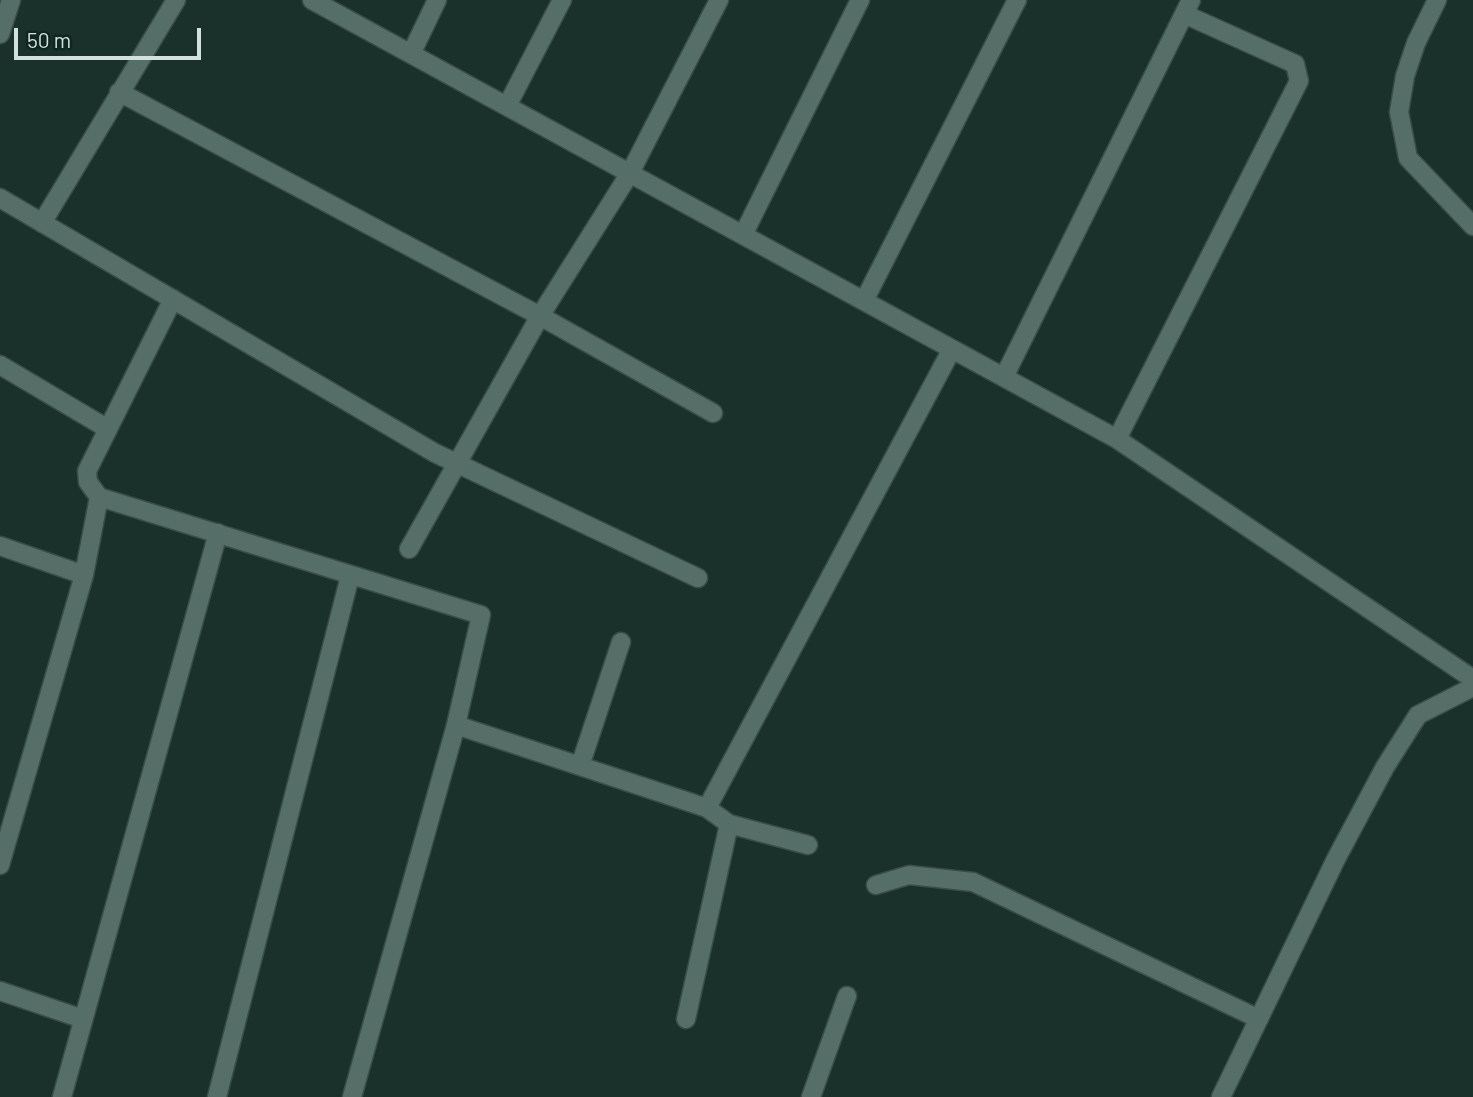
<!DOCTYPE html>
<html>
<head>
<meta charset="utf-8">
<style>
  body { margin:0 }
  #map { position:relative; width:1473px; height:1097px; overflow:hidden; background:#19302b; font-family:Barlow,sans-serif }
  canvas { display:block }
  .scale { position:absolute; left:14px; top:28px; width:187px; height:32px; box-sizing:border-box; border:4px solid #d3e1dd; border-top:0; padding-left:9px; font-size:21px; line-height:24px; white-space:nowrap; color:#d3e1dd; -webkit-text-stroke:5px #0f2621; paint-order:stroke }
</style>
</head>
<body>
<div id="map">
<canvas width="1473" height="1097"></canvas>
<div class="scale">50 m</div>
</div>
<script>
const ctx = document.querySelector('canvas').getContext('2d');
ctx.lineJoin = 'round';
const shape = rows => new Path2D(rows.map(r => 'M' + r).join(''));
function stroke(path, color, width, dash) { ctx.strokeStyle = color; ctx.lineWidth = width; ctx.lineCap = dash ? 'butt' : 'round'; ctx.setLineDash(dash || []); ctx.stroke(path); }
const minor = shape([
  [312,0,1117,439,1473,679],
  [1437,0,1416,43,1405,76,1399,112,1408,158,1473,226],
  [0,34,11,0],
  [411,54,437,0],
  [119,92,540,316,713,413],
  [507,106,562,0],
  [0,198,435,453,698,578],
  [42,223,176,0],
  [743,235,860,0],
  [173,299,87,471,88,482,99,497,481,615,456,725,352,1097],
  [864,301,1017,0],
  [0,365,108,429],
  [1004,377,1191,0],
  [1117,439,1299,81,1295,64,1184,14],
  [0,546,84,575],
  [409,549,540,316,630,173,719,0],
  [456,725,707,808,729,824,808,845],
  [580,766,621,642],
  [707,808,952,349],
  [0,865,84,575,99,497],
  [876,885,909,875,973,882,1259,1019],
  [0,991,83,1019],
  [686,1019,729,824],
  [62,1097,218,533],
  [217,1097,350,576],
  [811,1097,847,996],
  [1221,1097,1336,859,1385,767,1418,715,1473,687]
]);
stroke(minor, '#394c48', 21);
stroke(minor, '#566e68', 18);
</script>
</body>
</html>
